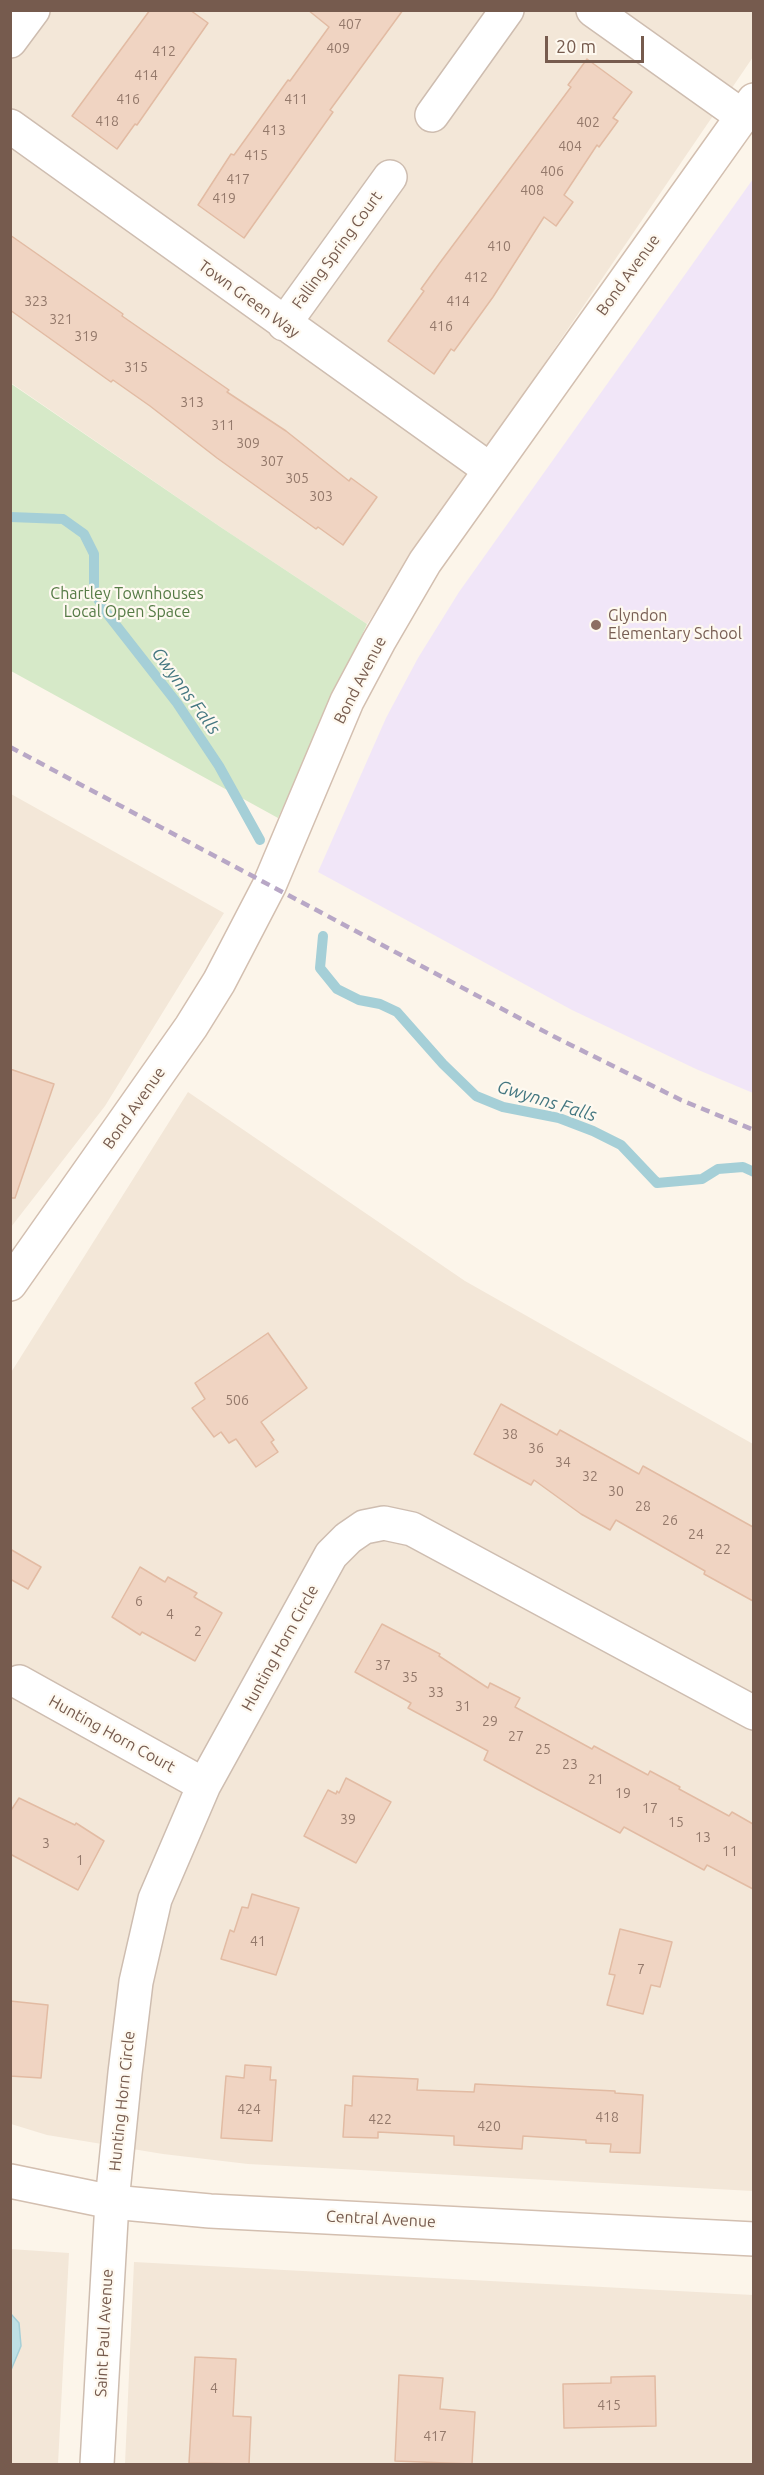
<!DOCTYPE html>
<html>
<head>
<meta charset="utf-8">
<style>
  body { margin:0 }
  #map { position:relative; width:764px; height:2475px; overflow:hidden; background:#fcf5ea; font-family:Ubuntu,sans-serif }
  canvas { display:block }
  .frame { position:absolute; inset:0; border:12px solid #765b4e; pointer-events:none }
  .scale { position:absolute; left:545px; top:36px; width:99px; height:27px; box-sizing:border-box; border:3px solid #765b4e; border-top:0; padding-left:8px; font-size:18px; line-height:21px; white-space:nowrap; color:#765b4e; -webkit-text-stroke:4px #fef9f0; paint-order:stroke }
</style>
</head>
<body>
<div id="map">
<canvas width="764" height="2475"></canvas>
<div class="frame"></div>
<div class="scale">20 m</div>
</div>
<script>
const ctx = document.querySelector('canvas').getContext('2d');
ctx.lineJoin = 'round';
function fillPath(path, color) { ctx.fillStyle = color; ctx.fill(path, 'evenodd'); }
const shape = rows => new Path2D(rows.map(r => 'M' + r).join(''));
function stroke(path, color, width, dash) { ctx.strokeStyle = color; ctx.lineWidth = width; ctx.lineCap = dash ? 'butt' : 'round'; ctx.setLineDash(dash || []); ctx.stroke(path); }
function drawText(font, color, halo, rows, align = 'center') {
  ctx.font = font + ' Ubuntu,sans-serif'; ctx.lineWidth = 4.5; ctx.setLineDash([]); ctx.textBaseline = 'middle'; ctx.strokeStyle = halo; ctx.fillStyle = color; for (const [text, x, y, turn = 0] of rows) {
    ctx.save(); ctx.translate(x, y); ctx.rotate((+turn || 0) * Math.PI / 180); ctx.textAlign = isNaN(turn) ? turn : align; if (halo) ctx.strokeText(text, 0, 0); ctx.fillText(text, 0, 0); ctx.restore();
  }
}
const residential = shape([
  [11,11,753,11,753,57,367,624,219,526,11,383],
  [11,794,224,913,105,1106,11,1227],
  [188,1092,465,1281,753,1444,753,2191,248,2164,163,2154,47,2135,11,2124,10,1374],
  [10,2249,69,2253,58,2464,11,2464],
  [134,2262,753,2295,753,2464,125,2464]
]);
const education = shape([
  [753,179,753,1093,696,1069,572,1010,318,872,386,718,418,658,459,592]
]);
const green = shape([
  [10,383,219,526,367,624,278,818,11,671]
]);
const water = shape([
  [11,2314,19,2323,21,2346,11,2370,11,2314]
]);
const stream = shape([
  [10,517,63,519,84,534,94,554,94,592,105,611,177,703,219,766,260,840],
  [323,936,320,968,337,989,359,1000,380,1004,397,1012,443,1064,476,1096,503,1107,559,1118,593,1131,621,1145,657,1183,702,1179,718,1169,743,1167,754,1172]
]);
const building = shape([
  [150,10,190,10,208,23,137,125,135,124,117,149,72,116,150,10],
  [308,10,403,10,330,110,333,112,244,238,198,205,231,154,234,155,288,80,290,81,329,27,308,10],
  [587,59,632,92,613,118,618,121,599,147,597,145,564,195,573,202,556,226,544,217,493,297,454,351,451,349,434,374,388,341,424,291,421,289,439,264,571,87,568,85,587,59],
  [10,235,123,314,122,316,229,390,227,392,286,431,349,481,351,478,377,497,343,545,318,527,316,529,217,458,150,406,113,380,111,382,10,310,10,235],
  [10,1069,54,1084,15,1198,10,1198,10,1069],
  [268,1333,307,1388,261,1422,274,1440,271,1442,278,1452,256,1467,236,1439,229,1443,221,1432,214,1437,192,1408,205,1399,195,1383,268,1333],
  [501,1404,557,1435,560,1430,639,1474,643,1466,753,1527,753,1601,704,1574,705,1571,616,1520,610,1530,581,1514,534,1480,531,1485,474,1454,501,1404],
  [10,1549,41,1567,28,1589,10,1579,10,1549],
  [140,1567,165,1582,168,1577,197,1593,194,1597,222,1613,195,1661,142,1632,140,1635,112,1617,140,1567],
  [382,1624,440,1654,439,1656,488,1688,490,1683,520,1698,515,1707,592,1749,594,1746,648,1775,650,1771,680,1787,679,1789,729,1816,732,1812,753,1824,753,1889,707,1865,704,1870,624,1827,620,1833,537,1789,484,1760,488,1751,408,1708,411,1703,355,1672,382,1624],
  [346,1778,391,1802,356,1863,304,1836,328,1790,336,1794,337,1791,339,1793,346,1778],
  [19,1798,75,1825,76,1823,104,1841,78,1890,10,1854,10,1812,19,1798],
  [252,1894,299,1908,276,1975,221,1959,230,1930,234,1932,242,1907,248,1908,252,1894],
  [620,1929,672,1942,660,1987,651,1985,643,2014,607,2005,615,1975,609,1974,611,1966,620,1929],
  [10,2001,48,2005,41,2078,10,2076,10,2001],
  [245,2065,271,2067,270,2080,276,2080,272,2141,221,2138,226,2076,244,2078,245,2065],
  [353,2076,418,2079,417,2090,474,2092,475,2084,615,2091,615,2093,643,2095,640,2153,610,2152,611,2144,586,2143,586,2140,523,2136,522,2149,454,2145,454,2136,378,2132,378,2138,343,2137,345,2105,352,2106,353,2076],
  [195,2357,236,2359,233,2416,251,2417,249,2464,189,2463,195,2357],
  [399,2375,443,2378,440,2409,475,2412,472,2464,395,2461,399,2375],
  [655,2376,656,2426,564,2428,563,2384,611,2383,611,2377,655,2376]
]);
const street = shape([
  [593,10,742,116],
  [10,41,33,10],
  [432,115,507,10],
  [10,126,489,469],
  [284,324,390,177],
  [19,1682,204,1785],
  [97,2464,112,2202,125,2073,136,1982,155,1899,204,1785,331,1555,348,1538,364,1527,384,1523,412,1529,754,1713]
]);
const secondary = shape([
  [10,1284,191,1027,219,982,269,886,347,701,379,641,425,562,754,100],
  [10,2181,112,2202,210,2211,754,2239]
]);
const rail = shape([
  [10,747,553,1036,681,1100,754,1130]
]);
const markers = [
  [596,625,6,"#8d6e63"]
];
const numberNames = [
  ["407",350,24],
  ["409",338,48],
  ["412",164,51],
  ["414",146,75],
  ["416",128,99],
  ["411",296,99],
  ["418",107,121],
  ["402",588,122],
  ["413",274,130],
  ["404",570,146],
  ["415",256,155],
  ["406",552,171],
  ["417",238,179],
  ["408",532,190],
  ["419",224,198],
  ["410",499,246],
  ["412",476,277],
  ["323",36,301],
  ["414",458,301],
  ["321",61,319],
  ["416",441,326],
  ["319",86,336],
  ["315",136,367],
  ["313",192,402],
  ["311",223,425],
  ["309",248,443],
  ["307",272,461],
  ["305",297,478],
  ["303",321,496],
  ["506",237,1400],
  ["38",510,1434],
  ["36",536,1448],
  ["34",563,1462],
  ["32",590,1476],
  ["30",616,1491],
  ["28",643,1506],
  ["26",670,1520],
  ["24",696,1534],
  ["22",723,1549],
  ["6",139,1601],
  ["4",170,1614],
  ["2",198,1631],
  ["37",383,1665],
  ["35",410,1677],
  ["33",436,1692],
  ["31",463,1706],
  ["29",490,1721],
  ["27",516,1736],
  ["25",543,1749],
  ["23",570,1764],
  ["21",596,1779],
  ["19",623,1793],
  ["17",650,1808],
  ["39",348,1819],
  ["15",676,1822],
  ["13",703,1837],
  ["3",46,1843],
  ["11",730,1851],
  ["1",80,1860],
  ["41",258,1941],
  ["7",641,1969],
  ["424",249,2109],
  ["418",607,2117],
  ["422",380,2119],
  ["420",489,2126],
  ["4",214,2388],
  ["415",609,2405],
  ["417",435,2436]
];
const streetNames = [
  ["Falling Spring Court",337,250,-54],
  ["Bond Avenue",628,275,-54],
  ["Town Green Way",249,299,36],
  ["Bond Avenue",360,680,-63],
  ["Bond Avenue",134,1108,-55],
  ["Hunting Horn Circle",280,1648,-61],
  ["Hunting Horn Court",112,1734,29],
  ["Hunting Horn Circle",122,2101,-84],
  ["Central Avenue",381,2219,3],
  ["Saint Paul Avenue",104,2333,-87]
];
const parkNames = [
  ["Chartley Townhouses",127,594],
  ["Local Open Space",127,612]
];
const educationNames = [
  ["Glyndon",608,616],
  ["Elementary School",608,634]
];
const waterNames = [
  ["Gwynns Falls",186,691,54],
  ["Gwynns Falls",547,1101,17]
];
fillPath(residential, '#f3e7d8');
fillPath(education, '#f1e6f8');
fillPath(green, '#d6e9c8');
fillPath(water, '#bee0e5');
stroke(water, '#a5cfd7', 1.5);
stroke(stream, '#a5cfd7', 10);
fillPath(building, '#f0d4c2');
stroke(building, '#e2bba3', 1.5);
stroke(street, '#cebdb0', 36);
stroke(secondary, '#d3bfb0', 36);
stroke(street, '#fff', 33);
stroke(secondary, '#fff', 33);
stroke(rail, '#b8a7c6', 4.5, [9, 6]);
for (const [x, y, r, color] of markers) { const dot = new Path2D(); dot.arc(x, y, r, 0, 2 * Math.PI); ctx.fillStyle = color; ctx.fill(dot); stroke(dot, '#fef9f0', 2); }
drawText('14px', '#94796b', null, numberNames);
drawText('16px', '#765b4e', '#fef9f0', streetNames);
drawText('16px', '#567b46', '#fef9f0', parkNames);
drawText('16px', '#785e54', '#fef9f0', educationNames, 'left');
drawText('italic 18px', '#447781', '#fef9f0', waterNames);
</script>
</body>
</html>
